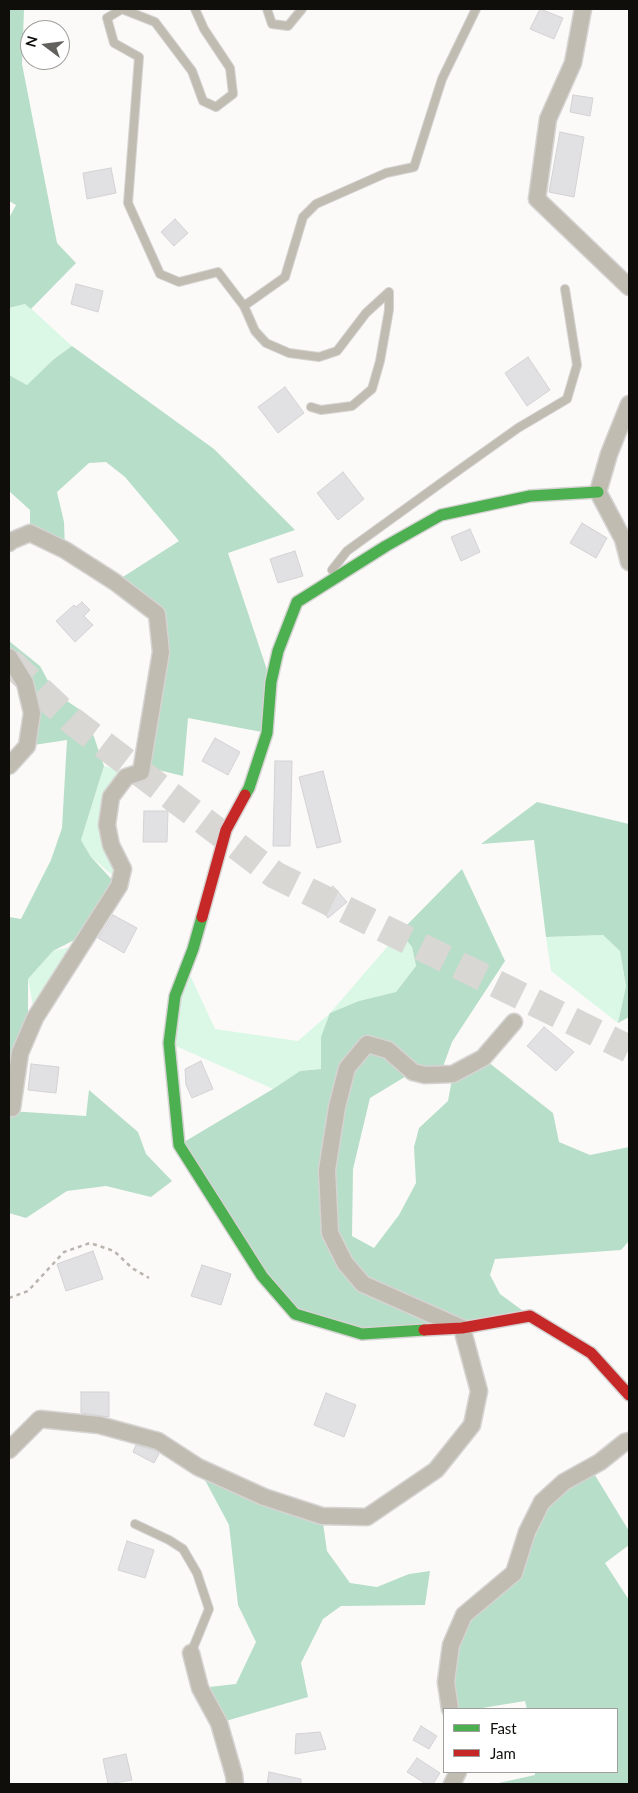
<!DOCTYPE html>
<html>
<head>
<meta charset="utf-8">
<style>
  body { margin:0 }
  #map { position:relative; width:638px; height:1793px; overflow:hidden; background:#fcfaf8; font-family:Lato,sans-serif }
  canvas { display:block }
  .frame { position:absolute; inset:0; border:10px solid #100e0a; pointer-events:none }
  .legend { position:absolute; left:443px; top:1708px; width:175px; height:65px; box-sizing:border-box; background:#fff; border:1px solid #9f9f9d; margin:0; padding:6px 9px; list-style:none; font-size:15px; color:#100e0a }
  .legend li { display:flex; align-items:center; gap:10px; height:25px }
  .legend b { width:25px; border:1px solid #9f9f9d }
  .north { position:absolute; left:20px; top:20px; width:50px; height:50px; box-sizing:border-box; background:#fff; border:1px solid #9f9f9d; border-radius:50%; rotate:285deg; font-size:14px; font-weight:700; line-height:20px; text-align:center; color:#100e0a }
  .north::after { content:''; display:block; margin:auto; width:18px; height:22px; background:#63615d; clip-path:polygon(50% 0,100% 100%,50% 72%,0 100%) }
</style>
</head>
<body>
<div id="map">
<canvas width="638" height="1793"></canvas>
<div class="frame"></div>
<ul class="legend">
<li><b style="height:6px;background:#4caf50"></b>Fast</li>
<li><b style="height:6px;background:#c62828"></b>Jam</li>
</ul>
<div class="north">N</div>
</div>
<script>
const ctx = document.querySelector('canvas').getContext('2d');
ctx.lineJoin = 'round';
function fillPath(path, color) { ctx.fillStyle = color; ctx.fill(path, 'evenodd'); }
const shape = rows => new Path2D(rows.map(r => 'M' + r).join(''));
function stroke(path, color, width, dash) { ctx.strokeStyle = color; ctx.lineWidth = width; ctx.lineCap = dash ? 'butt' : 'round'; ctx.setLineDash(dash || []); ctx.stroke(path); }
const green = shape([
  [26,304,72,346,54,359,27,385,9,375,9,308],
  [104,766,129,772,110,795,117,879,91,857,81,840],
  [400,932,412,947,416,966,396,992,359,1001,321,1037,322,1069,300,1071,273,1089,169,1043,186,966,215,1029,298,1041,330,1013],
  [603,935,620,951,626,986,618,1023,551,971,546,937],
  [75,946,34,1011,28,979,53,951]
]);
const forest = shape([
  [9,9,24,9,22,64,57,243,76,263,31,309,25,304,9,308,9,218,16,205,9,201],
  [72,346,214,449,295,530,228,553,271,682,267,733,188,718,183,776,146,767,157,614,115,582,179,541,125,477,106,462,89,463,57,492,64,522,65,550,30,533,30,510,9,491,9,375,27,385,54,359],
  [9,641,40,666,54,692,86,714,104,766,81,840,91,857,116,884,82,936,53,951,28,979,28,1018,10,1111,86,1116,89,1090,138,1132,146,1154,172,1181,151,1197,106,1186,67,1191,26,1218,9,1213,9,917,21,919,51,860,62,828,67,740,27,746,32,713,9,657],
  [537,802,629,824,629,1017,618,1023,626,986,620,951,603,935,546,937,534,840,481,844],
  [462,869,505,961,452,1042,440,1075,413,1072,370,1098,353,1169,352,1236,374,1248,399,1215,416,1183,414,1147,419,1128,448,1101,453,1074,483,1058,553,1113,559,1142,590,1155,629,1147,629,1241,621,1250,495,1259,490,1275,500,1294,530,1316,362,1334,295,1314,179,1145,273,1089,300,1071,321,1069,321,1037,330,1013,359,1001,396,992,416,966,412,947,400,932],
  [198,1467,322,1516,327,1551,350,1583,377,1587,409,1574,430,1571,425,1605,341,1606,323,1619,301,1663,308,1697,219,1723,200,1688,236,1684,256,1642,238,1605,229,1525],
  [590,1467,629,1531,629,1545,605,1563,629,1600,629,1784,494,1784,535,1775,535,1772,617,1772,617,1709,527,1709,525,1701,476,1709,450,1709,451,1645,464,1615,514,1573,542,1502]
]);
const building = shape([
  [540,9,563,18,554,39,530,29,540,9],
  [573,95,593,98,590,116,570,112,573,95],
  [560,132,584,137,574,197,549,192,560,132],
  [111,168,116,193,87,199,83,173,111,168],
  [175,219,188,233,174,246,161,232,175,219],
  [76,284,103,291,98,312,71,304,76,284],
  [528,357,550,390,527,406,505,373,528,357],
  [285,387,304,413,278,433,258,407,285,387],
  [343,472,364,499,338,520,317,493,343,472],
  [582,523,607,538,596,558,570,543,582,523],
  [470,529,480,552,461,561,451,537,470,529],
  [295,551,303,576,278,583,270,559,295,551],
  [82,602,90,610,84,616,93,625,75,642,56,621,74,605,76,607,82,602],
  [215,738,240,752,228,775,202,761,215,738],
  [275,761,292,761,290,846,273,846,275,761],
  [323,771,341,842,317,848,299,777,323,771],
  [144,811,168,811,167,842,143,842,144,811],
  [333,886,347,902,328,918,314,902,333,886],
  [113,915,137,928,124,953,98,938,113,915],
  [544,1027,574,1052,556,1071,527,1046,544,1027],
  [201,1061,213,1089,192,1098,186,1085,185,1069,201,1061],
  [31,1064,59,1067,56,1093,28,1090,31,1064],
  [93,1251,103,1279,66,1291,57,1264,93,1251],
  [202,1265,231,1274,221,1305,191,1296,202,1265],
  [81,1392,109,1392,109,1417,81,1413,81,1392],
  [326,1393,356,1405,344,1437,314,1425,326,1393],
  [136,1445,154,1450,159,1454,154,1463,133,1452,136,1445],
  [127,1541,154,1550,145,1578,118,1570,127,1541],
  [421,1726,437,1736,429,1749,413,1740,421,1726],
  [320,1732,326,1749,295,1754,296,1734,320,1732],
  [126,1754,132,1780,108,1784,103,1759,126,1754],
  [417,1758,440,1773,433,1784,426,1784,407,1772,417,1758],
  [269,1772,301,1779,301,1784,267,1784,269,1772]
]);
const highwayTunnel = shape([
  [9,661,71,720,275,875,629,1049]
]);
const path = shape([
  [9,1298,28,1291,64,1252,90,1243,114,1251,132,1268,149,1278]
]);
const lane = shape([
  [122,9,107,18,114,43,139,57,128,203,160,274,179,282,218,272,244,306,285,277,303,217,316,204,386,173,414,167,442,79,476,9],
  [122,9,155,22,192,71,203,101,216,107,233,94,230,68,204,29,195,9],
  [267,9,272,24,288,26,302,9],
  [244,306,255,331,266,343,289,353,319,357,337,351,366,313,389,292,389,310,380,361,372,389,352,406,321,410,311,407],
  [332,570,347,551,452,475,518,428,567,399,577,365,565,289],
  [135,1524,169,1540,183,1549,197,1573,209,1609,191,1653]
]);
const street = shape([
  [583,9,573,63,548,119,537,199,629,287],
  [629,404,609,454,598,492,623,539,629,562],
  [9,543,11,541,30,533,65,550,115,582,157,614,161,652,141,772,126,777,111,797,107,825,111,845,123,869,119,886,35,1018,20,1053,12,1108],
  [9,657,25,683,32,713,27,746,9,766],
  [9,1450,40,1419,99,1425,158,1441,198,1467,264,1497,322,1516,367,1517,436,1470,472,1425,479,1391,462,1328,363,1284,345,1263,330,1233,327,1170,337,1107,347,1068,367,1044,388,1050,413,1072,425,1075,453,1074,483,1058,514,1022],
  [191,1653,200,1688,219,1723,234,1775,235,1784],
  [450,1709,446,1682,451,1645,464,1615,514,1573,527,1532,542,1502,564,1482,600,1462,625,1442,629,1441],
  [452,1784,458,1772]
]);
const fast = shape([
  [245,795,249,788,267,733,271,682,278,651,297,602,386,546,441,515,530,496,598,492],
  [202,917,193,949,175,996,169,1043,179,1145,262,1276,295,1314,362,1334,424,1330]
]);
const jam = shape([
  [202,917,226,830,245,795],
  [424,1330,462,1328,530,1316,591,1353,629,1395]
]);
fillPath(green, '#dbf8e6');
fillPath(forest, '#b6dec8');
fillPath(building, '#e1e0e2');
stroke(building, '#d3d2d4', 1);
stroke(highwayTunnel, '#d9d7d4', 28, [28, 14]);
stroke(lane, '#d5d4d3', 10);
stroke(street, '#d5d4d3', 19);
stroke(fast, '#d5d4d3', 14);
stroke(jam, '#d5d4d3', 14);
stroke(path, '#b9b6af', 2.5, [4, 4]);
stroke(lane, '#c0bcb1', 8);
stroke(street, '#c0bcb1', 16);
stroke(fast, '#4caf50', 11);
stroke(jam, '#c62828', 11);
</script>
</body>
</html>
